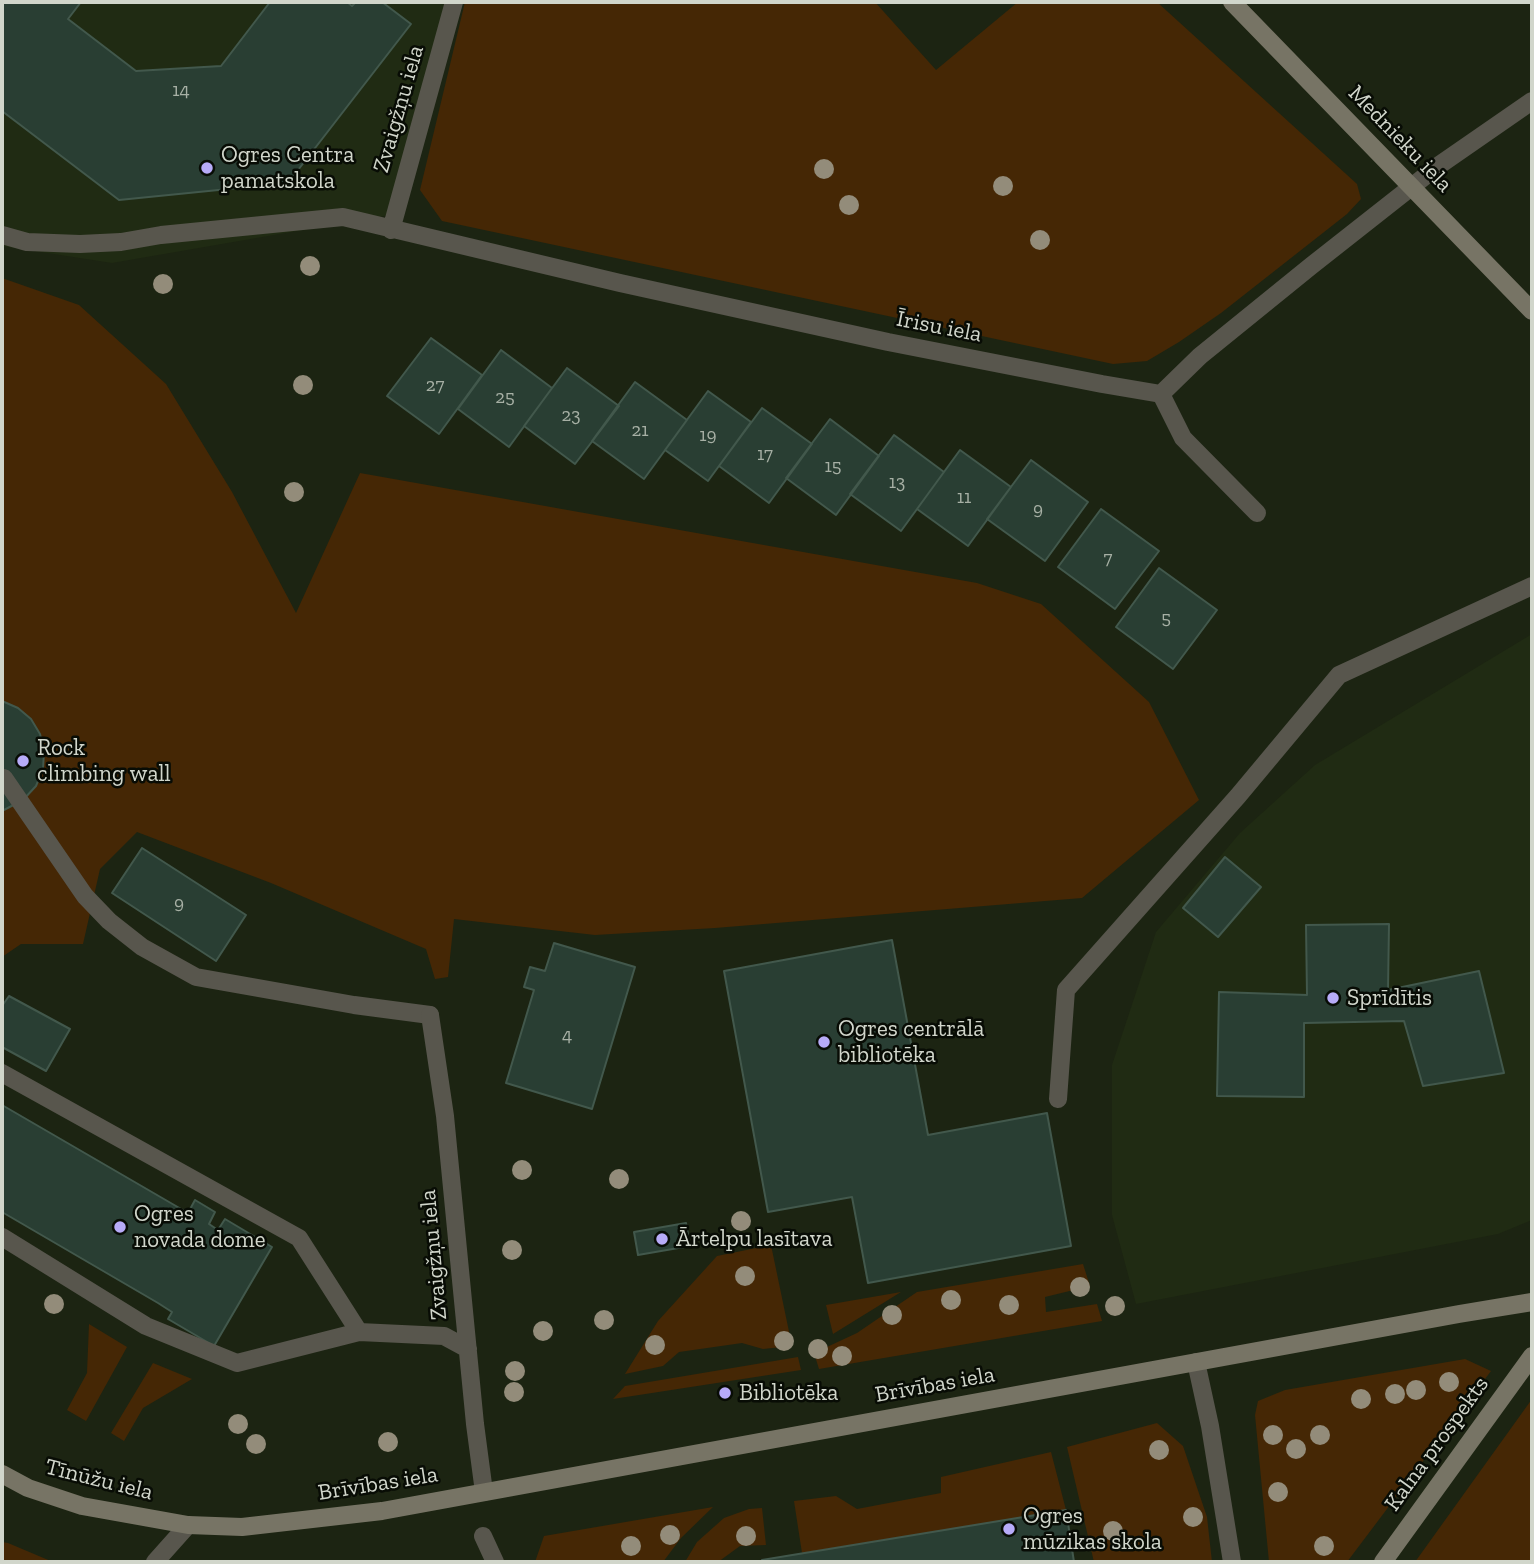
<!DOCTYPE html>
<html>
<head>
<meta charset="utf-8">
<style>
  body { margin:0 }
  #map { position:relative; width:1534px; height:1564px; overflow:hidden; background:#1c2412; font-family:"Zilla Slab",serif }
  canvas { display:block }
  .frame { position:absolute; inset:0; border:4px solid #d1d6cb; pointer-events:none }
</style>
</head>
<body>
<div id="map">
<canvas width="1534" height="1564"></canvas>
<div class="frame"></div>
</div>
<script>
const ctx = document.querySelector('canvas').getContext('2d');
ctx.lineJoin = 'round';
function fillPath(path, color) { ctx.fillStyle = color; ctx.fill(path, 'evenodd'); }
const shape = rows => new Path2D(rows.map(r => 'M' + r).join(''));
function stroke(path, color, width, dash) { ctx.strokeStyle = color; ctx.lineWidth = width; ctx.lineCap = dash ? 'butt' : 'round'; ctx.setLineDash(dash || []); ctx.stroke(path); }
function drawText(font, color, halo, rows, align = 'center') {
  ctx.font = font + ' "Zilla Slab",serif'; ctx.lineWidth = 5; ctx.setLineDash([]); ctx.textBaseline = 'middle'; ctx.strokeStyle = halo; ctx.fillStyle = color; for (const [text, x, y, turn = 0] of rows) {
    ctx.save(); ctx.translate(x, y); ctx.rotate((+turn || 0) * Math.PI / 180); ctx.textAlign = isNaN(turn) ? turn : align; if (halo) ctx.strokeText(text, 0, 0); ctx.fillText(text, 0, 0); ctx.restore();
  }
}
const built = shape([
  [2,2,456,2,401,213,112,263,2,246],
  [1532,634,1532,1220,1498,1234,1136,1304,1112,1215,1112,1065,1156,932,1240,833,1315,765]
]);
const green = shape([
  [465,2,875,2,936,70,1018,2,1157,2,1357,184,1361,199,1347,214,1221,313,1179,342,1147,361,1113,364,442,221,420,190],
  [2,278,79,305,166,384,232,492,296,613,360,473,977,583,1041,604,1149,702,1199,800,1082,898,715,928,595,935,454,919,448,977,435,979,426,949,271,883,137,832,100,869,83,944,21,944,2,957],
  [771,1245,792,1346,763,1349,742,1343,679,1352,663,1366,625,1374,658,1321,717,1256],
  [1083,1264,1090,1286,1045,1297,1046,1312,1097,1304,1102,1321,819,1369,814,1353,857,1333,917,1292],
  [901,1292,833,1334,826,1305],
  [89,1324,127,1347,86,1421,67,1410,87,1373],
  [798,1357,801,1370,613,1399,625,1386],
  [1465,1359,1491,1371,1347,1562,1269,1562,1255,1415,1258,1401,1285,1390],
  [153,1363,192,1379,143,1408,124,1441,111,1433],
  [1532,1399,1532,1562,1415,1562],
  [1157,1423,1183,1446,1207,1517,1212,1562,1094,1562,1067,1447],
  [1051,1452,1066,1510,802,1553,794,1501,836,1496,857,1509,941,1493,941,1477],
  [713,1507,681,1538,663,1562,535,1562,544,1536],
  [762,1508,766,1545,740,1546,718,1562,685,1562,697,1542,724,1518,749,1509],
  [2,1542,8,1543,53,1562,2,1562]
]);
const building = shape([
  [2,2,81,2,68,19,136,71,221,66,270,2,347,2,352,6,356,2,382,2,411,24,288,183,119,200,2,111,2,2],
  [431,338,482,375,439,434,387,396,431,338],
  [501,350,552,388,509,447,458,409,501,350],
  [567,368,619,406,575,464,524,426,567,368],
  [635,382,687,420,644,479,592,441,635,382],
  [708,391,751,422,708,481,665,450,708,391],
  [762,408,812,444,769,503,719,466,762,408],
  [830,419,879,456,836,515,786,478,830,419],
  [894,435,944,472,901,531,850,494,894,435],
  [960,450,1011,487,968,546,917,509,960,450],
  [1031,460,1088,502,1045,561,987,519,1031,460],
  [1101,509,1159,551,1115,609,1058,567,1101,509],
  [1159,568,1217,610,1173,669,1116,627,1159,568],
  [2,701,18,708,31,719,40,734,44,752,43,769,36,786,23,800,2,811,2,701],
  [142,848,246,915,216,961,112,893,142,848],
  [1225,857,1261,887,1218,937,1183,908,1225,857],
  [1389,924,1388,990,1479,971,1504,1073,1423,1086,1404,1021,1304,1023,1304,1097,1217,1096,1219,992,1307,995,1306,925,1389,924],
  [892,940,928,1135,1047,1113,1071,1246,868,1283,852,1197,768,1212,724,971,892,940],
  [554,943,635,967,592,1109,506,1083,534,990,524,987,530,967,545,971,554,943],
  [9,996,70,1029,46,1071,2,1047,2,1006,9,996],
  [2,1105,188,1213,195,1200,215,1212,209,1224,218,1230,225,1219,272,1247,214,1346,168,1319,172,1312,158,1303,2,1212,2,1105],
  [686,1223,690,1246,638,1255,634,1232,686,1223],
  [1066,1510,1074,1562,762,1562,762,1560,1066,1510]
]);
const lane = shape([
  [4,778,85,896,109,921,142,947,196,977,354,1005,430,1015],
  [1058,1099,1066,990,1238,796,1339,675,1532,586],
  [155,1562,188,1525]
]);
const street = shape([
  [391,230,454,2],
  [2,235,27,242,80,244,121,242,161,235,343,217,620,283,888,342,1102,384,1161,394,1200,356,1311,266,1438,166,1532,101],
  [1161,394,1183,438,1257,513],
  [430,1015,445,1116,475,1424,484,1492],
  [2,1073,299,1238,359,1332],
  [2,1237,146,1326,237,1363,359,1332,444,1336,468,1349],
  [1196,1362,1210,1426,1232,1562],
  [483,1536,495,1562]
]);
const secondary = shape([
  [1232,2,1532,311],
  [2,1474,28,1488,82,1506,188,1525,242,1527,382,1511,1459,1314,1532,1302],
  [1383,1562,1532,1356]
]);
const trees = [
  [824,169],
  [1003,186],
  [849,205],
  [1040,240],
  [310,266],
  [163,284],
  [303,385],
  [294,492],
  [522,1170],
  [619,1179],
  [741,1221],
  [512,1250],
  [745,1276],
  [1080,1287],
  [951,1300],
  [54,1304],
  [1009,1305],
  [1115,1306],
  [892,1315],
  [604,1320],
  [543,1331],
  [784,1341],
  [655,1345],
  [818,1349],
  [842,1356],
  [515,1371],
  [1449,1382],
  [1416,1390],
  [514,1392],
  [1395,1394],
  [1361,1399],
  [238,1424],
  [1273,1435],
  [1320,1435],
  [388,1442],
  [256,1444],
  [1296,1449],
  [1159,1450],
  [1278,1492],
  [1193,1517],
  [1113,1531],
  [670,1535],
  [746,1536],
  [631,1546],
  [1324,1546]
];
const markers = [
  [207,168,7,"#b7abf8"],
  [23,761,7,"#b7abf8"],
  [1333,998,7,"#b7abf8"],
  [824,1042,7,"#b7abf8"],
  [120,1227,7,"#b7abf8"],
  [662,1239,7,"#b7abf8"],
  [725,1393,7,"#b7abf8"],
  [1009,1529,7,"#b7abf8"]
];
const numberNames = [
  ["14",181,91],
  ["27",435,386],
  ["25",505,398],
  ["23",571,416],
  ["21",640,431],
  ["19",708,436],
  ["17",765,455],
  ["15",833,467],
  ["13",897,483],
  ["11",964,498],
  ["9",1038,510],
  ["7",1108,559],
  ["5",1166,619],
  ["9",179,904],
  ["4",567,1036]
];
const streetNames = [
  ["Zvaigžņu iela",399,109,-74],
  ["Mednieku iela",1400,139,46],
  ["Īrisu iela",939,327,11],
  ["Zvaigžņu iela",434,1255,-95],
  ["Brīvības iela",935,1385,-10],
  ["Kalna prospekts",1437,1444,-54],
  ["Tīnūžu iela",99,1480,14],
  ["Brīvības iela",378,1484,-9]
];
const poiNames = [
  ["Ogres Centra",221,155],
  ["pamatskola",221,181],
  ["Rock",37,748],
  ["climbing wall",37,774],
  ["Sprīdītis",1347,998],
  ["Ogres centrālā",838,1029],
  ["bibliotēka",838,1055],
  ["Ogres",134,1214],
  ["novada dome",134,1240],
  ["Ārtelpu lasītava",676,1239],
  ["Bibliotēka",739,1393],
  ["Ogres",1023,1516],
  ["mūzikas skola",1023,1542]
];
fillPath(built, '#202b13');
fillPath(green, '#452705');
fillPath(building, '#293e33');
stroke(building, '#42584c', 2);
stroke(lane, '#58564d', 18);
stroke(street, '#58564d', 18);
stroke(secondary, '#777465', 18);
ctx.fillStyle = '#938c7a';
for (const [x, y] of trees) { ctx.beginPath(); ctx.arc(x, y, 10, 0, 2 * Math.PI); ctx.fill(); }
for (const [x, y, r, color] of markers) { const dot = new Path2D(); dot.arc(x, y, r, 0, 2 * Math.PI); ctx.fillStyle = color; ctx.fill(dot); stroke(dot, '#080c05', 2.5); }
drawText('19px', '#a7b0a5', null, numberNames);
drawText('23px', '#d1d6cb', '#080c05', streetNames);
drawText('23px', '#d1d6cb', '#080c05', poiNames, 'left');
</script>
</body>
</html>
